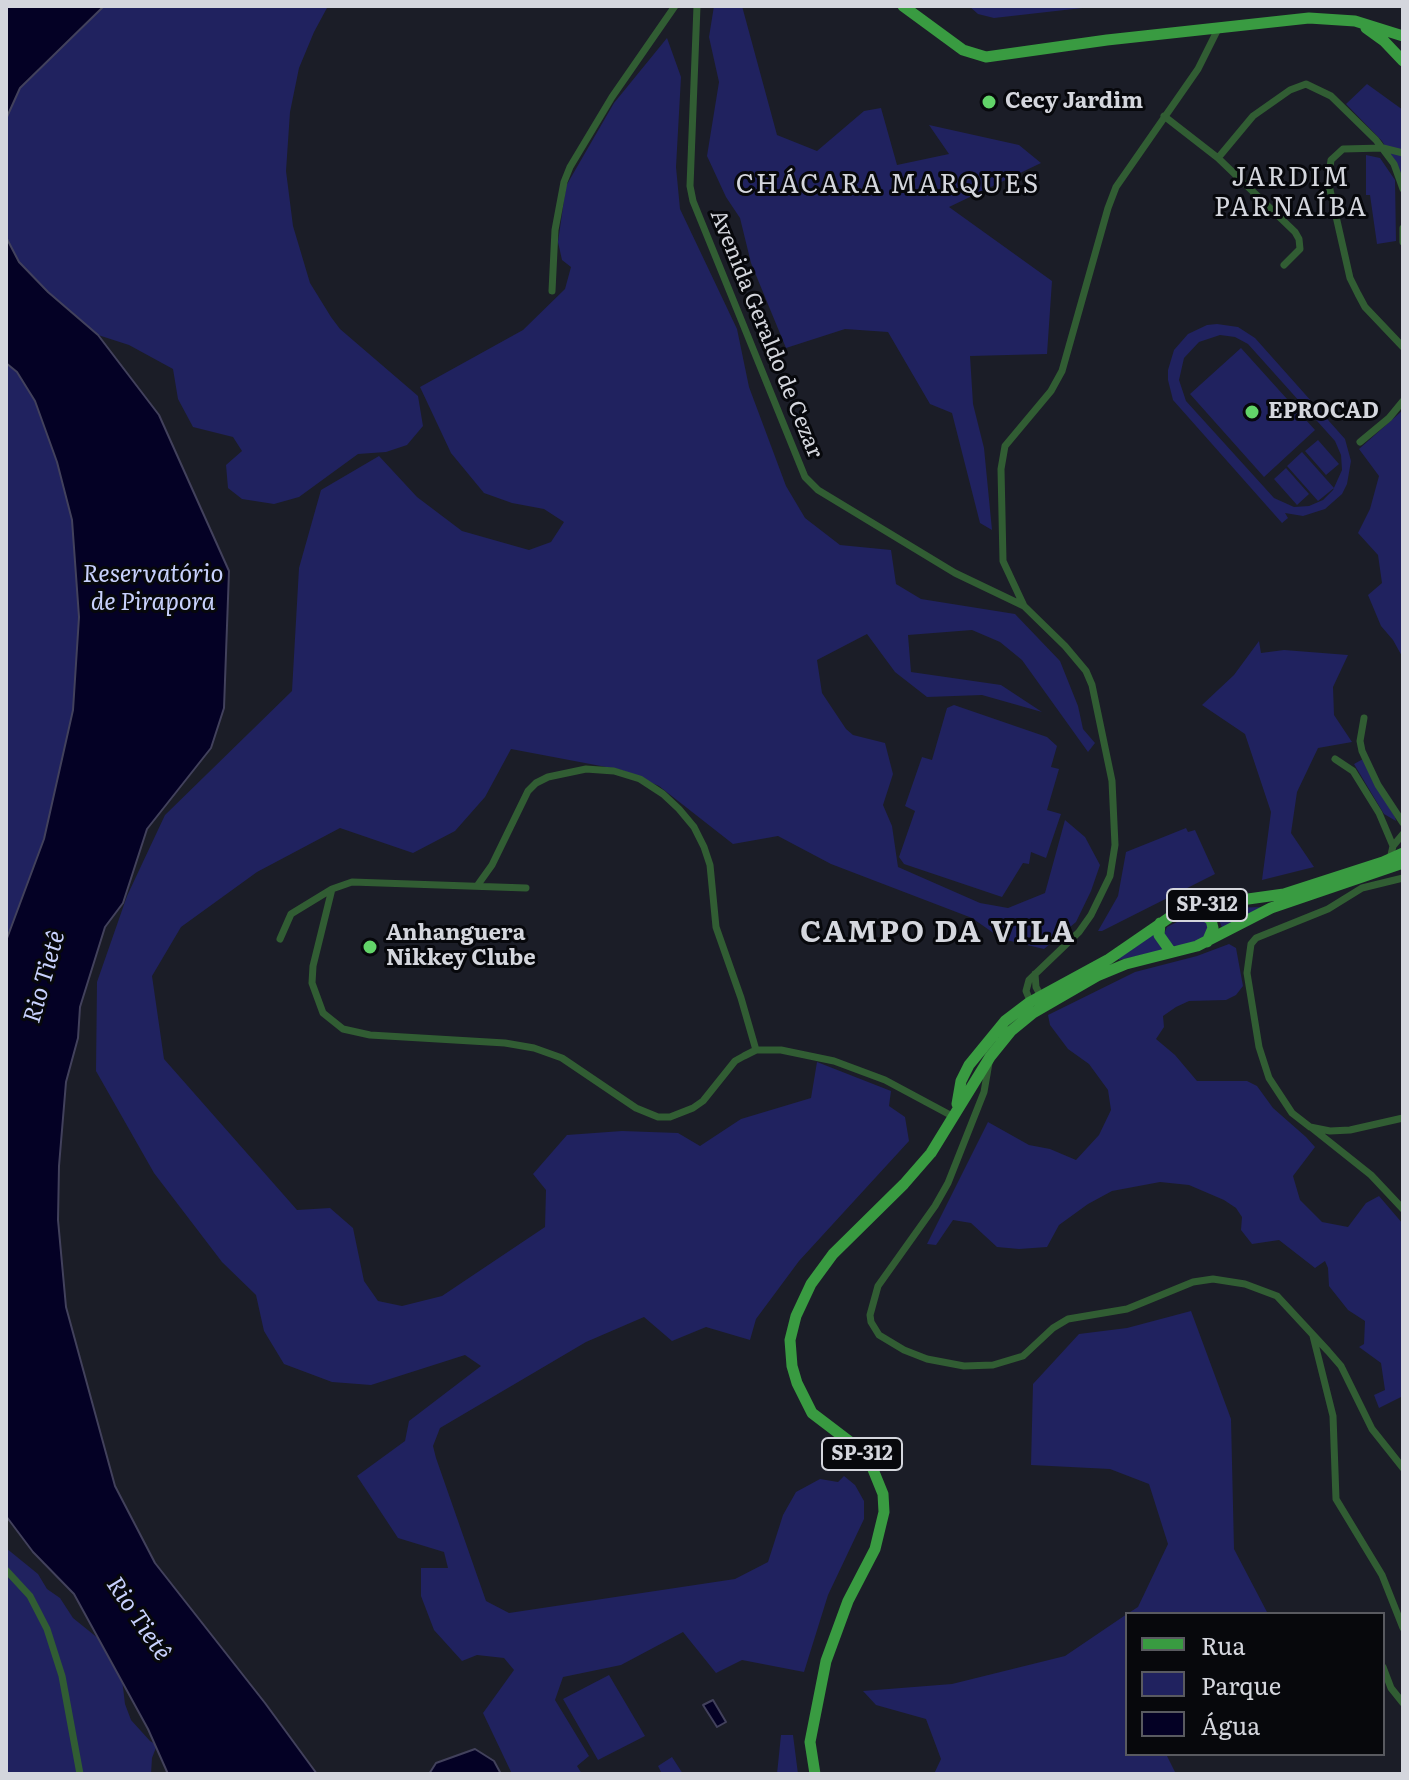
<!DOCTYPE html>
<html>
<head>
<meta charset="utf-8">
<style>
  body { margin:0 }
  #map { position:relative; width:1409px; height:1780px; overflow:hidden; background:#1b1d27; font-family:Literata,serif }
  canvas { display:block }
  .frame { position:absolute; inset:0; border:8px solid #d4d6dd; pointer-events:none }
  .legend { position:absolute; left:1125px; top:1612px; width:260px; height:144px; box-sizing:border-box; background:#07080c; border:2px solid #595a60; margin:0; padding:10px 14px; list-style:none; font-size:24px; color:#d4d6dd }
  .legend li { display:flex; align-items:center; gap:16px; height:40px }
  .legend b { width:40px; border:2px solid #595a60 }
</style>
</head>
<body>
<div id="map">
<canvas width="1409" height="1780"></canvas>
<div class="frame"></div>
<ul class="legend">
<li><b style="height:10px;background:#399b41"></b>Rua</li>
<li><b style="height:22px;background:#20225f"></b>Parque</li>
<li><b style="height:22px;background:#040125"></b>Água</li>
</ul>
</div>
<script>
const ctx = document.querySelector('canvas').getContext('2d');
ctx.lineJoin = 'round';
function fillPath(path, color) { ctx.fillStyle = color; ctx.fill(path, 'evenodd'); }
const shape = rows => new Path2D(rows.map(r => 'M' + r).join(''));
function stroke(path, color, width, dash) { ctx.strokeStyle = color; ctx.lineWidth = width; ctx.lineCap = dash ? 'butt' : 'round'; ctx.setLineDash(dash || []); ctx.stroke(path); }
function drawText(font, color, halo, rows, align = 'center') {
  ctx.font = font + ' Literata,serif'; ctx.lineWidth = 6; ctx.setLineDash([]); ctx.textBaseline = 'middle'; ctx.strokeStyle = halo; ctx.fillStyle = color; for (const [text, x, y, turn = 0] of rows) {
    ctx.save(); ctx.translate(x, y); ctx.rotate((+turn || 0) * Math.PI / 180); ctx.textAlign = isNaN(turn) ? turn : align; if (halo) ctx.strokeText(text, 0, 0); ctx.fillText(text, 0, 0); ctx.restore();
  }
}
const green = shape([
  [104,6,328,6,314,32,299,68,290,112,286,171,293,226,310,283,331,317,340,329,418,396,423,426,407,445,386,452,358,454,299,497,274,504,242,499,228,488,226,465,242,451,233,437,193,427,178,399,173,369,129,345,98,335,48,292,19,262,6,237,6,119,20,88],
  [714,6,742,6,777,135,817,151,864,111,881,108,897,165,949,154,929,125,1019,145,1041,163,949,207,1052,281,1047,354,970,356,973,404,984,448,992,530,980,523,952,413,930,404,888,332,845,329,786,348,751,263,740,218,726,197,707,156,719,82,709,37],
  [969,6,1100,6,994,18,978,14],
  [667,38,681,77,676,167,680,209,737,329,749,387,786,486,805,518,840,545,891,550,896,584,921,599,1015,614,1060,661,1078,706,1083,729,1095,743,1088,752,1022,660,1000,642,972,630,908,635,911,672,1001,685,1042,712,982,695,927,697,895,672,867,634,817,660,822,693,846,729,853,735,885,743,893,774,883,805,892,826,898,867,980,903,1008,908,1045,893,1065,820,1085,837,1100,865,1091,891,1076,922,1044,949,1002,939,972,918,831,864,778,836,733,844,659,786,622,770,511,749,485,797,455,831,413,853,340,828,257,872,181,927,152,976,164,1059,297,1210,330,1208,353,1228,364,1281,378,1301,402,1306,442,1296,545,1227,546,1190,533,1174,567,1135,622,1131,678,1133,700,1146,741,1119,811,1098,817,1062,891,1091,889,1106,905,1117,909,1141,799,1261,756,1319,750,1340,706,1327,672,1341,644,1317,586,1342,440,1428,433,1446,436,1458,486,1601,509,1613,735,1579,768,1562,783,1515,796,1492,820,1479,838,1482,844,1476,855,1485,864,1501,864,1519,828,1595,804,1672,742,1660,716,1673,683,1632,621,1665,563,1677,555,1700,589,1756,577,1766,582,1774,512,1774,483,1713,514,1670,504,1658,477,1655,462,1661,434,1630,421,1596,421,1568,448,1568,444,1552,398,1538,357,1476,405,1441,409,1421,481,1366,465,1355,371,1385,332,1382,284,1364,264,1331,256,1295,222,1262,154,1173,96,1071,97,982,127,896,165,815,292,691,299,568,321,490,379,456,417,497,462,531,529,550,551,542,564,522,544,509,512,503,484,493,451,453,420,387,523,330,565,289,571,267,562,260,558,242,566,186,614,103],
  [1367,84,1403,110,1403,177,1382,141,1346,104],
  [1366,155,1380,158,1395,180,1396,241,1377,244,1370,195,1366,195],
  [1217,324,1238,327,1255,338,1345,439,1351,461,1347,484,1342,494,1325,509,1303,516,1285,513,1288,518,1282,523,1173,400,1168,380,1168,370,1174,350,1188,334,1207,325],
  [1220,335,1235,337,1248,344,1335,441,1341,455,1342,470,1333,490,1323,500,1309,506,1294,507,1274,498,1186,401,1179,380,1184,358,1199,342],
  [1241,348,1315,430,1264,477,1190,394],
  [6,363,17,372,35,401,57,462,72,520,79,617,73,710,44,839,6,941],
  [1403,410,1403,658,1393,640,1381,626,1368,595,1382,583,1378,555,1358,533,1370,509,1379,476,1359,449],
  [1318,440,1339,464,1326,475,1305,451],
  [1302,452,1334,488,1318,501,1287,466],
  [1286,468,1309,494,1297,505,1274,479],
  [1259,641,1261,653,1284,650,1348,655,1333,687,1334,715,1352,742,1318,748,1297,792,1291,833,1314,867,1262,880,1271,812,1245,734,1202,705,1234,675],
  [954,705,1047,737,1057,746,1051,767,1059,769,1047,810,1061,814,1046,858,1031,852,1029,864,1023,863,1002,897,904,864,899,857,915,811,905,806,922,757,932,760,947,708],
  [1363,759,1395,817,1396,821,1384,814,1354,764],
  [1186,828,1188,832,1195,830,1215,874,1102,931,1098,931,1118,896,1126,852],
  [1264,907,1223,930,1215,910,1226,908],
  [1199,914,1211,926,1204,939,1191,945,1173,946,1164,934,1167,927,1191,915],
  [1154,931,1164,950,1119,960,1119,958],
  [1229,944,1236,948,1243,986,1236,995,1226,1000,1189,1001,1176,1007,1163,1016,1164,1027,1156,1039,1175,1055,1197,1081,1247,1081,1257,1086,1273,1108,1306,1137,1315,1147,1293,1176,1300,1200,1322,1222,1348,1227,1366,1203,1379,1196,1403,1224,1403,1396,1379,1408,1374,1395,1385,1390,1381,1363,1359,1347,1364,1344,1365,1321,1348,1310,1329,1286,1328,1268,1325,1261,1315,1268,1279,1240,1252,1244,1241,1230,1242,1217,1236,1208,1224,1200,1189,1185,1160,1182,1112,1191,1088,1204,1059,1225,1047,1247,1019,1249,997,1247,971,1223,953,1220,936,1245,927,1244,988,1122,1029,1145,1050,1149,1076,1160,1099,1135,1111,1110,1108,1090,1089,1064,1068,1049,1050,1025,1048,1015,1135,972,1197,956],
  [1191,1311,1231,1419,1234,1549,1268,1614,1127,1614,1138,1607,1168,1544,1149,1484,1110,1469,1031,1465,1033,1384,1079,1334,1127,1328],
  [6,1548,38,1574,47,1589,60,1598,73,1618,99,1639,122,1679,125,1704,131,1720,150,1741,157,1745,152,1758,151,1774,6,1774],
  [1127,1614,1127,1754,1166,1754,1176,1774,934,1774,941,1759,926,1719,876,1705,863,1691,952,1684,1065,1656],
  [609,1675,645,1736,598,1760,563,1699],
  [781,1735,793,1735,798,1774,777,1774],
  [672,1757,683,1774,662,1774,658,1766]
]);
const water = shape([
  [6,6,104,6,20,88,6,119,6,6],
  [6,237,19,262,48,292,98,335,159,415,229,571,224,708,211,748,147,829,123,903,105,927,80,1007,78,1038,66,1082,59,1166,58,1220,66,1307,115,1486,155,1563,265,1703,317,1774,168,1774,148,1729,74,1594,33,1552,6,1516,6,941,44,839,73,710,79,617,72,520,57,462,35,401,17,372,6,363,6,237],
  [713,1700,726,1722,717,1727,703,1705,713,1700],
  [475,1749,494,1761,501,1774,429,1774,436,1763,475,1749]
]);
const minor = shape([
  [697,6,690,186,693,201,805,477,818,490,955,573,1024,606,1065,646,1086,671,1092,685,1112,781,1115,845,1110,876,1091,915,1079,932,1029,980,1026,991,1031,1003],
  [1164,116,1218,158,1295,232,1299,239,1300,249,1284,265],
  [1403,153,1383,148,1343,149,1331,160,1328,181,1350,278,1358,294,1365,307,1403,347],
  [1218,158,1253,116,1290,90,1306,84,1331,96,1376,140,1394,164,1403,189],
  [1403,228,1403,242],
  [552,291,555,230,564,182,570,167,612,97,675,6],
  [1360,442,1389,418,1403,401],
  [1024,606,1003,561,1001,469,1005,446,1051,391,1062,371,1108,208,1116,187,1198,69,1218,29],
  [1364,718,1360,741,1362,751,1378,785,1403,823],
  [1335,759,1353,771,1379,813,1393,846,1390,859],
  [1393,846,1403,834],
  [1403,878,1362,888,1328,909,1256,938,1251,944,1247,973,1259,1047,1269,1078,1292,1113,1310,1127,1330,1131,1350,1130,1403,1118],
  [477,886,492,865,528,791,536,783,548,777,586,769,614,771,640,779,663,794,679,809,694,827,704,847,710,865,716,927,741,998,756,1050],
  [332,889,313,966,312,983,323,1013,343,1029,370,1035,505,1043,534,1048,562,1058,636,1108,658,1117,670,1117,693,1108,703,1101,735,1061,744,1056,756,1050,781,1050,834,1061,885,1080,954,1117],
  [280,939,291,914,332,889,352,882,526,888],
  [1035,974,1036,987,1043,1000],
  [989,1063,984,1092,948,1183,935,1206,878,1286,870,1315,871,1322,879,1335,904,1350,927,1359,964,1366,993,1365,1023,1356,1053,1328,1068,1319,1127,1309,1193,1282,1213,1279,1245,1284,1277,1296,1328,1351,1341,1366,1372,1429,1403,1468],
  [1312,1128,1371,1175,1403,1209],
  [1313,1336,1333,1416,1336,1499,1382,1575,1403,1628],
  [6,1570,30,1596,47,1629,62,1676,80,1774],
  [1383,1667,1391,1688,1403,1703]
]);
const primary = shape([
  [903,6,963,50,986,57,1107,40,1309,18,1355,21,1403,36],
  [1366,28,1384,41,1403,61],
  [1193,908,1211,920,1213,928,1207,942],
  [1160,923,1159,935,1171,952],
  [957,1104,961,1081,969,1065,1005,1021,1030,1002,1109,959,1173,915,1205,905,1284,894,1383,862,1403,853],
  [815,1774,810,1742,826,1661,848,1601,875,1549,884,1512,883,1494,872,1467,858,1448,812,1413,797,1383,792,1366,790,1340,796,1316,811,1284,833,1254,904,1184,931,1153,990,1057,1011,1031,1033,1013,1097,976,1126,964,1197,946,1271,908,1403,863]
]);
const markers = [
  [989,102,8,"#62d469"],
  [1252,412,8,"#62d469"],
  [370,947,8,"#62d469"]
];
const shields = [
  [1207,905,80],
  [862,1454,80]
];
const shieldNames = [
  ["SP-312",1207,905],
  ["SP-312",862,1454]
];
const poiNames = [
  ["Cecy Jardim",1005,102],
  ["EPROCAD",1268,412],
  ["Anhanguera",386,934],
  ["Nikkey Clube",386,959]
];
const streetNames = [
  ["Avenida Geraldo de Cezar",766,334,68]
];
const waterNames = [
  ["Reservatório",153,575],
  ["de Pirapora",153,603],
  ["Rio Tietê",45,977,-74],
  ["Rio Tietê",138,1619,56]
];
const quarterNames = [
  ["JARDIM",1291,178],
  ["PARNAÍBA",1291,208],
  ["CHÁCARA MARQUES",888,185]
];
const districtNames = [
  ["CAMPO DA VILA",938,933]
];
fillPath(green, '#20225f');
fillPath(water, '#040125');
stroke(water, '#42415c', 2);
stroke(minor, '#315d33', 7);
stroke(primary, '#399b41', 11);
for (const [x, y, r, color] of markers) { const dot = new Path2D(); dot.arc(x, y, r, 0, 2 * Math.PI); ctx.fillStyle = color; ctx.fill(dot); stroke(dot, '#07080c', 3); }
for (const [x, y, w] of shields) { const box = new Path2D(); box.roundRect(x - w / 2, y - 16, w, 32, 6); ctx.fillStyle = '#07080c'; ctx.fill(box); stroke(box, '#d4d6dd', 2); }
drawText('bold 20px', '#d4d6dd', null, shieldNames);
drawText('bold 22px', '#d4d6dd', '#07080c', poiNames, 'left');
drawText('22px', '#d4d6dd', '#07080c', streetNames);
drawText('italic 24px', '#c8d1fd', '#07080c', waterNames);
ctx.letterSpacing = '2px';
drawText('26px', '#d4d6dd', '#07080c', quarterNames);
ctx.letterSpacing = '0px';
ctx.letterSpacing = '2px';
drawText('bold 30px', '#d4d6dd', '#07080c', districtNames);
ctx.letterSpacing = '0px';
</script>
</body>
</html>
